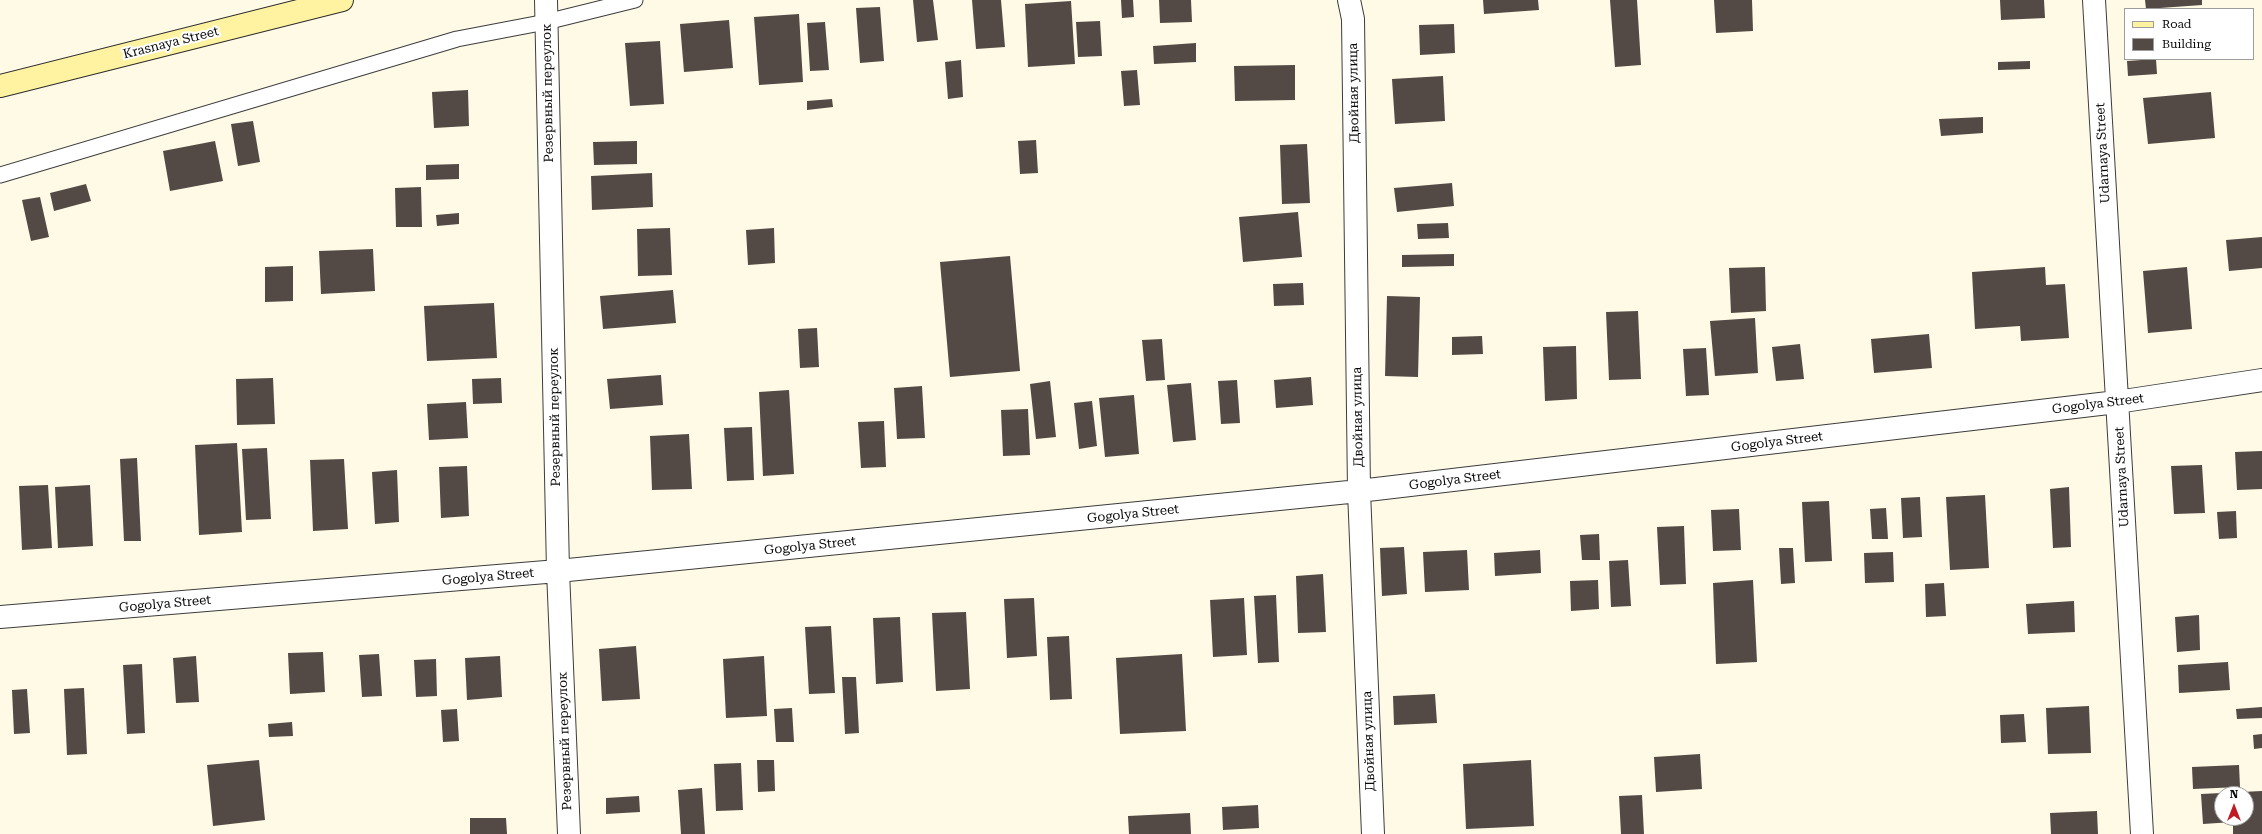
<!DOCTYPE html>
<html>
<head>
<meta charset="utf-8">
<style>
  body { margin:0 }
  #map { position:relative; width:2262px; height:834px; overflow:hidden; background:#fffae6; font-family:"Roboto Serif",serif }
  canvas { display:block }
  .legend { position:absolute; left:2124px; top:8px; width:130px; height:52px; box-sizing:border-box; background:#fff; border:1px solid #9d9d9d; margin:0; padding:5px 7px; list-style:none; font-size:12px; color:#090909 }
  .legend li { display:flex; align-items:center; gap:8px; height:20px }
  .legend b { width:20px; border:1px solid #9d9d9d }
  .north { position:absolute; left:2214px; top:786px; width:40px; height:40px; box-sizing:border-box; background:#fff; border:1px solid #9d9d9d; border-radius:50%; rotate:0deg; font-size:11px; font-weight:700; line-height:16px; text-align:center; color:#090909 }
  .north::after { content:''; display:block; margin:auto; width:14px; height:18px; background:#bf1c26; clip-path:polygon(50% 0,100% 100%,50% 72%,0 100%) }
</style>
</head>
<body>
<div id="map">
<canvas width="2262" height="834"></canvas>
<ul class="legend">
<li><b style="height:5px;background:#fff3a1"></b>Road</li>
<li><b style="height:11px;background:#534a45"></b>Building</li>
</ul>
<div class="north">N</div>
</div>
<script>
const ctx = document.querySelector('canvas').getContext('2d');
ctx.lineJoin = 'round';
function fillPath(path, color) { ctx.fillStyle = color; ctx.fill(path, 'evenodd'); }
const shape = rows => new Path2D(rows.map(r => 'M' + r).join(''));
function stroke(path, color, width, dash) { ctx.strokeStyle = color; ctx.lineWidth = width; ctx.lineCap = dash ? 'butt' : 'round'; ctx.setLineDash(dash || []); ctx.stroke(path); }
function drawText(font, color, halo, rows, align = 'center') {
  ctx.font = font + ' "Roboto Serif",serif'; ctx.lineWidth = 4; ctx.setLineDash([]); ctx.textBaseline = 'middle'; ctx.strokeStyle = halo; ctx.fillStyle = color; for (const [text, x, y, turn = 0] of rows) {
    ctx.save(); ctx.translate(x, y); ctx.rotate((+turn || 0) * Math.PI / 180); ctx.textAlign = isNaN(turn) ? turn : align; if (halo) ctx.strokeText(text, 0, 0); ctx.fillText(text, 0, 0); ctx.restore();
  }
}
const building = shape([
  [913,0,933,0,938,40,917,42],
  [972,0,1001,0,1005,47,976,49],
  [1121,0,1133,0,1134,17,1122,18],
  [1159,0,1191,0,1192,22,1160,23],
  [1483,0,1538,0,1539,10,1484,14],
  [1610,0,1637,0,1641,65,1615,67],
  [1714,0,1752,0,1753,31,1716,33],
  [2000,0,2044,0,2045,18,2001,20],
  [2145,0,2202,0,2202,5,2146,9],
  [1071,1,1075,64,1028,67,1025,4],
  [880,7,884,61,860,63,856,8],
  [799,14,803,82,759,85,754,17],
  [729,20,733,68,684,72,680,24],
  [1100,21,1102,56,1078,57,1076,22],
  [825,22,829,70,810,71,807,23],
  [1454,24,1455,53,1420,55,1419,25],
  [660,41,664,104,630,106,625,43],
  [1196,43,1196,62,1154,64,1153,46],
  [2156,59,2157,74,2128,76,2127,61],
  [961,60,963,97,948,99,945,62],
  [2030,61,2030,69,1998,70,1998,62],
  [1295,65,1295,100,1235,101,1234,66],
  [1137,70,1140,105,1124,106,1121,71],
  [1443,76,1445,121,1395,124,1392,79],
  [468,90,469,126,434,128,432,92],
  [2211,92,2215,138,2148,144,2143,98],
  [832,99,833,107,807,110,807,101],
  [1983,117,1983,133,1941,136,1939,119],
  [253,121,260,162,238,166,231,124],
  [1036,140,1038,173,1020,174,1018,141],
  [215,141,223,181,170,191,163,151],
  [637,141,637,164,594,165,593,142],
  [1307,144,1310,203,1282,204,1280,145],
  [459,164,459,179,426,180,426,165],
  [652,173,653,207,592,210,591,176],
  [1452,183,1454,206,1397,212,1394,188],
  [86,184,91,201,54,211,50,193],
  [421,187,422,227,396,227,395,188],
  [40,197,49,237,31,241,22,200],
  [1298,212,1302,257,1243,262,1239,217],
  [459,213,459,224,437,226,436,215],
  [1448,223,1449,238,1418,239,1417,224],
  [670,228,672,275,638,276,637,229],
  [774,228,775,263,748,265,746,230],
  [2262,237,2262,268,2229,271,2226,240],
  [373,249,375,291,321,294,319,251],
  [1454,254,1454,266,1402,267,1402,255],
  [1010,256,1020,371,950,377,940,262],
  [293,266,293,301,265,302,265,267],
  [1765,267,1766,311,1731,313,1729,268],
  [2045,267,2046,285,2065,284,2069,338,2021,341,2020,326,1975,329,1972,272],
  [2187,267,2192,329,2148,333,2143,271],
  [1303,283,1304,305,1274,306,1273,284],
  [673,290,676,323,603,329,600,296],
  [1387,296,1420,297,1418,377,1385,376],
  [494,303,497,358,427,361,424,306],
  [1638,311,1641,379,1609,380,1606,312],
  [1755,318,1758,373,1715,376,1710,321],
  [817,328,819,367,800,368,798,329],
  [1929,334,1932,368,1874,373,1871,339],
  [1482,336,1483,354,1452,355,1452,337],
  [1162,339,1165,380,1146,381,1142,340],
  [1800,344,1804,379,1776,381,1772,347],
  [1576,346,1577,399,1545,401,1543,347],
  [1706,348,1709,395,1686,396,1683,349],
  [661,375,663,405,610,409,607,379],
  [1311,377,1313,405,1276,408,1274,380],
  [273,378,275,424,237,425,236,379],
  [501,378,502,403,473,404,472,379],
  [1237,380,1240,423,1221,424,1218,381],
  [1050,381,1056,437,1036,439,1030,384],
  [1191,383,1196,440,1173,442,1167,385],
  [922,386,925,438,897,439,894,388],
  [789,390,794,474,763,476,759,392],
  [1134,395,1139,454,1105,457,1099,398],
  [1092,401,1097,446,1079,449,1074,403],
  [466,402,468,438,429,440,427,404],
  [1028,409,1030,455,1003,456,1001,410],
  [884,421,886,467,861,468,858,422],
  [752,427,754,480,727,481,724,428],
  [689,434,692,489,652,490,650,436],
  [237,443,242,532,199,535,195,445],
  [267,448,271,519,246,520,242,449],
  [2262,451,2262,489,2237,490,2235,452],
  [137,458,141,541,124,541,120,459],
  [344,459,348,529,313,531,310,460],
  [2202,465,2205,513,2174,514,2171,466],
  [467,466,469,516,441,518,439,467],
  [397,470,399,522,375,524,372,472],
  [48,485,52,548,22,550,19,486],
  [90,485,93,546,58,548,55,487],
  [2069,487,2071,547,2053,548,2050,489],
  [1985,495,1989,568,1950,570,1946,497],
  [1920,497,1922,537,1903,538,1901,498],
  [1829,501,1832,561,1805,562,1802,502],
  [1886,508,1888,539,1872,539,1870,509],
  [1739,509,1741,550,1713,551,1711,510],
  [2236,511,2237,538,2219,539,2217,512],
  [1684,526,1686,584,1660,585,1657,527],
  [1599,534,1600,560,1582,560,1580,535],
  [1404,547,1407,594,1382,596,1380,548],
  [1779,548,1793,548,1795,583,1781,584],
  [1467,550,1469,590,1425,592,1423,552],
  [1540,550,1541,573,1495,576,1494,553],
  [1893,552,1894,582,1865,583,1864,553],
  [1628,560,1631,606,1611,607,1609,561],
  [1323,574,1326,632,1298,633,1296,576],
  [1598,580,1599,609,1571,611,1570,581],
  [1753,580,1757,662,1716,664,1713,583],
  [1944,583,1946,616,1926,617,1925,584],
  [1276,595,1279,662,1258,663,1254,596],
  [1034,598,1037,656,1007,658,1004,599],
  [1244,598,1247,655,1213,657,1210,600],
  [2074,601,2075,632,2028,634,2026,604],
  [966,612,970,689,936,691,932,613],
  [2199,615,2200,650,2177,652,2175,617],
  [900,617,903,682,876,684,873,618],
  [831,626,835,693,809,694,805,627],
  [1069,636,1072,699,1050,700,1047,637],
  [636,646,640,699,602,701,599,649],
  [323,652,325,692,290,694,288,653],
  [379,654,382,696,362,697,359,655],
  [1182,654,1186,731,1120,734,1116,658],
  [196,656,199,702,176,703,173,658],
  [500,656,502,697,467,700,465,658],
  [764,656,767,716,726,718,723,659],
  [436,659,437,696,416,697,414,660],
  [2228,662,2230,690,2179,693,2178,665],
  [142,664,145,733,127,734,123,665],
  [842,677,856,677,859,733,845,734],
  [84,688,87,754,67,755,64,689],
  [27,689,30,733,14,734,12,690],
  [1435,694,1437,723,1394,725,1393,696],
  [2089,706,2091,753,2048,754,2046,708],
  [2262,707,2262,718,2237,719,2236,709],
  [792,708,794,742,776,742,774,709],
  [457,709,459,741,443,742,441,710],
  [2024,714,2026,742,2001,743,2000,715],
  [292,722,293,736,269,737,268,724],
  [2262,734,2262,748,2254,749,2253,735],
  [1700,754,1702,789,1656,792,1654,757],
  [259,760,265,820,213,826,207,765],
  [757,760,774,760,775,791,758,792],
  [1531,760,1534,826,1466,829,1463,764],
  [741,763,743,810,716,811,714,764],
  [2239,765,2240,787,2193,789,2192,767],
  [702,788,705,834,681,834,678,790],
  [2262,791,2262,834,2233,834,2233,822,2203,824,2201,794],
  [2222,794,2246,794,2246,818,2222,818],
  [1642,795,1644,834,1621,834,1619,796],
  [639,796,640,812,606,814,606,798],
  [1258,805,1259,828,1223,830,1222,807],
  [2097,811,2098,834,2051,834,2050,813],
  [1190,813,1191,834,1129,834,1128,816],
  [470,818,506,818,507,834,470,834]
]);
const lane = shape([
  [0,175,457,39,546,22,635,0]
]);
const street = shape([
  [546,0,558,571,569,834],
  [1349,0,1353,19,1359,491,1373,834],
  [2094,0,2142,834],
  [0,617,558,571,1359,491,2117,402,2262,380]
]);
const secondary = shape([
  [0,86,342,0]
]);
const streetNames = [
  ["Krasnaya Street",171,43,-14],
  ["Резервный переулок",548,93,-91],
  ["Двойная улица",1354,93,-91],
  ["Udarnaya Street",2103,153,-93],
  ["Gogolya Street",2098,404,-7],
  ["Резервный переулок",555,417,-91],
  ["Двойная улица",1358,417,-91],
  ["Gogolya Street",1777,442,-7],
  ["Udarnaya Street",2122,477,-93],
  ["Gogolya Street",1455,480,-7],
  ["Gogolya Street",1133,514,-6],
  ["Gogolya Street",810,546,-6],
  ["Gogolya Street",488,577,-5],
  ["Gogolya Street",165,604,-5],
  ["Резервный переулок",565,741,-92],
  ["Двойная улица",1369,741,-92]
];
fillPath(building, '#534a45');
stroke(lane, '#3c3c3c', 17);
stroke(street, '#3c3c3c', 24);
stroke(secondary, '#2b2b2b', 24);
stroke(lane, '#fff', 15);
stroke(street, '#fff', 22);
stroke(secondary, '#fff3a1', 22);
drawText('13px', '#090909', '#fff', streetNames);
</script>
</body>
</html>
